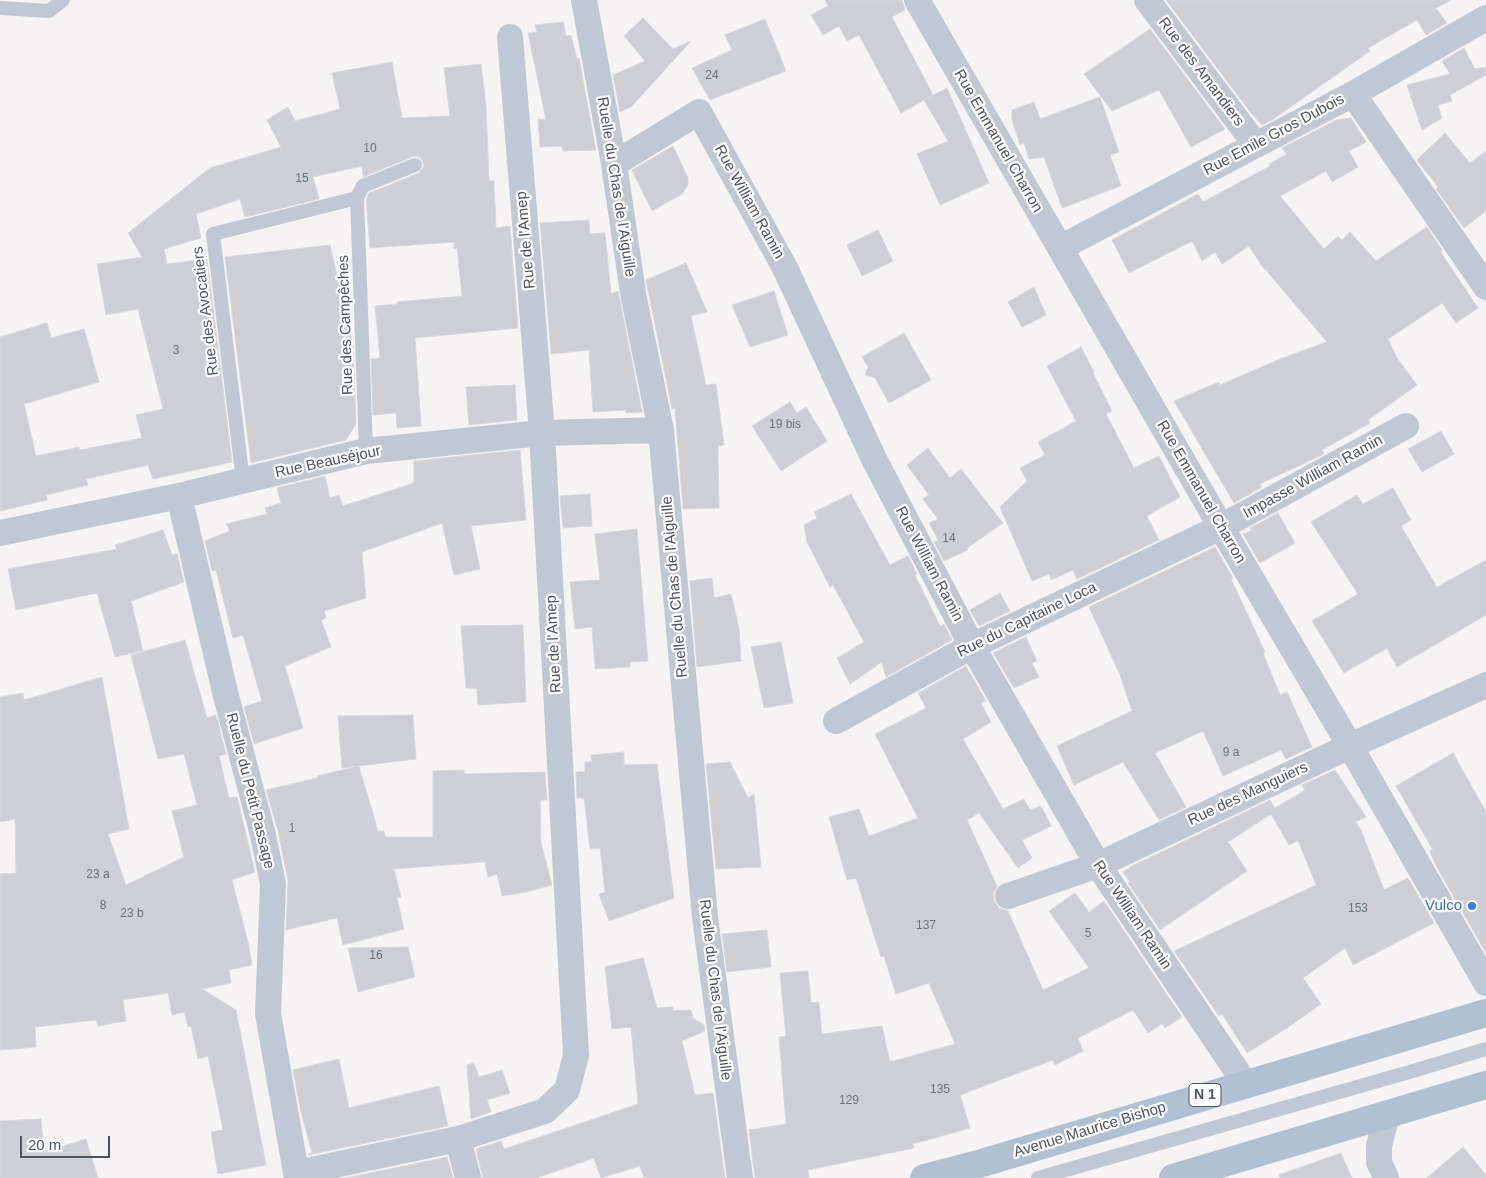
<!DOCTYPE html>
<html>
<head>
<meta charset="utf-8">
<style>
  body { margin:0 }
  #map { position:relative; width:1486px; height:1178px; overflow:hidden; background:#f5f3f3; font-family:Arial,sans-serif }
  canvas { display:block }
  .scale { position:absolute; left:20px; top:1136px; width:90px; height:22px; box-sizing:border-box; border:2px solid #495562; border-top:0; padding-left:6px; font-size:15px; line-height:18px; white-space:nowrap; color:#495562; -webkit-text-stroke:4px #fff; paint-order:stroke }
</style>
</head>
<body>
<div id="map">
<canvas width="1486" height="1178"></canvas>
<div class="scale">20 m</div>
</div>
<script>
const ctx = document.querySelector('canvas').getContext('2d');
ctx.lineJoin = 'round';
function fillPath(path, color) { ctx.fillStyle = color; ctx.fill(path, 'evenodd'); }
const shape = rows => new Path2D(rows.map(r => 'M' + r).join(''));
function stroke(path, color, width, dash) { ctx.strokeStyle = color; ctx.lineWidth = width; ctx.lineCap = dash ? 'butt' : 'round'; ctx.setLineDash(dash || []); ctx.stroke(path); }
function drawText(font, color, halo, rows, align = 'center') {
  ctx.font = font + ' Arial,sans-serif'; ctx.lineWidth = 4.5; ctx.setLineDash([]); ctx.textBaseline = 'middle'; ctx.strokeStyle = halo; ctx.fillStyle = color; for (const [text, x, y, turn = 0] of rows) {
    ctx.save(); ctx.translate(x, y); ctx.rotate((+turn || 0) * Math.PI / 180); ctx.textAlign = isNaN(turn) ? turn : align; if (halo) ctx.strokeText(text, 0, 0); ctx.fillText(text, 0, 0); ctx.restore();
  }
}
const building = shape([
  [825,0,902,0,905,10,892,17,933,95,901,113,859,35,847,41,839,26,823,35,811,15,828,6,825,0],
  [1166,0,1451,0,1436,8,1447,23,1426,35,1417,20,1368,48,1370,51,1272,120,1262,125,1251,113,1166,0],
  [643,18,673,49,691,41,631,107,620,112,613,75,645,61,624,36,643,18],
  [765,19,786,71,710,100,692,68,732,50,725,35,765,19],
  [563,22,566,36,571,35,577,59,579,58,596,150,563,151,562,146,540,147,538,119,546,120,528,33,537,32,535,25,563,22],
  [1150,29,1225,129,1191,147,1159,90,1112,111,1084,74,1150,29],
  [1464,48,1475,69,1486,67,1486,75,1450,95,1452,101,1438,105,1442,118,1422,130,1407,85,1450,74,1442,61,1464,48],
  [392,62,402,118,450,116,444,68,481,64,486,105,489,181,494,181,496,228,510,226,518,328,415,338,421,426,397,428,396,413,373,415,371,359,380,358,375,306,397,304,397,302,462,296,457,248,454,249,454,242,370,248,366,200,369,193,419,173,424,166,421,158,417,156,412,157,363,177,362,166,313,177,319,199,245,217,240,199,196,214,201,238,164,249,167,264,207,259,232,462,153,479,148,465,86,479,88,485,46,495,47,500,0,511,0,337,47,323,51,338,84,329,99,382,24,404,36,456,79,447,80,450,142,438,136,415,163,409,138,309,106,315,97,264,142,257,128,233,210,168,281,147,267,120,288,107,295,121,340,109,332,73,392,62],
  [947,88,989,183,940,205,917,154,948,141,924,100,947,88],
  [1100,97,1119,152,1110,155,1121,186,1062,208,1044,157,1029,159,1024,143,1020,145,1012,120,1012,110,1034,102,1040,119,1100,97],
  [1351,118,1366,142,1349,151,1358,167,1332,182,1326,171,1280,196,1324,249,1338,236,1342,240,1350,232,1376,261,1427,227,1442,250,1440,251,1478,308,1456,323,1442,303,1388,339,1397,358,1417,385,1368,420,1370,423,1322,450,1324,454,1260,484,1262,487,1234,503,1174,401,1219,382,1220,385,1280,359,1327,342,1265,269,1264,269,1249,246,1222,264,1215,252,1202,261,1192,241,1129,273,1112,240,1198,194,1203,202,1270,166,1269,164,1287,154,1282,148,1336,120,1351,118],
  [1445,133,1470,163,1486,151,1486,211,1464,228,1436,189,1438,187,1417,160,1445,133],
  [673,146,688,178,688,185,682,194,652,211,632,170,673,146],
  [589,220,590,234,605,233,611,294,618,291,642,412,626,413,626,410,593,412,589,350,551,354,540,223,589,220],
  [878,230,893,261,862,276,847,245,878,230],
  [330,245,353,345,356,424,346,440,251,463,225,257,330,245],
  [686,263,707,312,691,316,706,385,716,384,724,445,718,446,719,508,683,509,675,408,672,409,646,280,686,263],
  [1034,287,1046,315,1022,327,1008,302,1034,287],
  [774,291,788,335,750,347,732,305,774,291],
  [904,333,931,380,889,403,875,378,865,375,868,367,862,357,904,333],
  [1081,347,1094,372,1093,373,1112,411,1106,414,1134,468,1159,456,1180,497,1147,516,1159,540,1077,579,1073,570,1051,580,1049,574,1032,581,1000,507,1027,481,1020,468,1045,455,1038,442,1076,421,1047,366,1081,347],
  [515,385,517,420,469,425,466,387,515,385],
  [790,402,797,413,806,407,827,441,781,471,752,426,790,402],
  [1441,431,1454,454,1422,472,1408,449,1441,431],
  [928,448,950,478,961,469,1003,523,967,548,968,550,944,561,934,542,938,540,929,523,938,519,923,499,929,495,907,465,928,448],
  [520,450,526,520,471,526,480,569,454,575,442,523,362,552,366,598,324,611,326,618,321,620,331,647,285,666,303,728,254,744,244,707,262,701,243,635,233,638,216,570,212,571,205,541,230,531,226,524,267,514,265,508,281,503,277,488,325,476,330,498,339,495,343,506,414,483,414,461,520,450],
  [1393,488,1411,520,1401,526,1437,587,1486,560,1486,615,1397,667,1387,648,1344,673,1312,621,1358,594,1311,522,1357,495,1363,504,1393,488],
  [590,494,592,526,563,528,560,496,590,494],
  [851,494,890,565,908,556,917,574,915,575,940,626,944,624,952,640,886,677,882,662,850,684,837,658,864,642,833,585,830,587,807,542,804,525,817,518,814,512,851,494],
  [1278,513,1295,543,1260,563,1243,534,1251,531,1250,528,1278,513],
  [637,529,648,661,630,662,630,667,595,669,592,627,575,629,570,582,600,580,595,534,637,529],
  [163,530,172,555,177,553,184,582,131,601,143,651,115,657,97,593,16,610,8,569,117,549,115,545,163,530],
  [1215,547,1233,578,1231,579,1265,652,1263,653,1280,695,1287,692,1312,747,1286,759,1281,750,1223,776,1203,731,1155,753,1186,807,1159,820,1123,762,1074,785,1057,746,1132,711,1120,675,1089,607,1215,547],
  [712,578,714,598,731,594,739,628,741,661,697,667,690,581,712,578],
  [1000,593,1010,611,979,626,970,610,1000,593],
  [523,625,526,702,478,705,477,688,466,688,461,626,523,625],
  [1026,637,1037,661,1032,663,1039,677,1014,688,993,653,1026,637],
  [185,640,207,718,216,715,226,754,219,756,229,798,237,797,255,872,232,880,248,942,252,965,229,970,231,983,202,989,236,1010,266,1165,218,1174,211,1132,223,1130,208,1056,198,1059,191,1026,188,1027,184,1012,172,1015,168,993,123,1000,126,1021,98,1026,96,1020,35,1027,36,1047,0,1050,0,874,16,873,15,819,0,822,0,697,23,693,24,700,102,677,129,829,108,834,126,885,184,857,172,811,197,805,184,754,158,759,131,655,185,640],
  [781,642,793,703,764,708,751,647,781,642],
  [966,666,986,701,981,703,991,722,963,739,1003,809,1024,799,1030,810,1041,806,1051,826,1022,840,1032,858,1018,868,979,813,967,820,997,886,993,894,994,901,999,908,1008,911,1043,990,1089,968,1049,911,1075,893,1089,912,1104,901,1182,1017,1165,1028,1162,1024,1148,1033,1133,1010,1078,1038,1083,1051,1055,1065,1053,1060,960,1095,970,1128,913,1144,914,1148,808,1170,809,1178,755,1178,749,1130,786,1124,779,1037,786,1036,780,973,808,971,811,1003,819,1002,822,1034,882,1026,890,1062,955,1044,929,983,896,994,884,956,881,957,856,878,847,880,829,817,859,809,869,836,918,818,875,734,926,708,918,693,966,666],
  [413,715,416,759,342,768,338,716,413,715],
  [624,752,624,765,657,764,674,898,609,921,599,894,605,892,600,848,590,849,584,798,577,798,576,772,585,772,585,762,592,762,591,755,624,752],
  [1453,753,1486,812,1486,953,1435,864,1430,851,1433,850,1396,786,1453,753],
  [730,762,748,798,754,794,761,867,716,869,706,764,730,762],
  [359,766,378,831,384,831,385,837,433,837,433,771,464,770,464,774,545,772,547,800,540,800,541,843,552,885,526,892,502,896,497,874,488,877,485,862,394,869,401,897,397,898,404,929,343,945,337,918,286,930,288,881,278,831,266,790,317,778,317,776,359,766],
  [1335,770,1366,817,1356,822,1361,830,1384,890,1408,878,1434,923,1353,965,1345,948,1303,978,1321,1004,1287,1028,1247,1053,1222,1014,1219,1016,1174,951,1316,885,1298,840,1289,845,1271,814,1228,842,1247,871,1160,930,1128,883,1130,882,1123,872,1132,866,1270,800,1275,808,1305,790,1302,785,1335,770],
  [767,930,771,967,727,972,722,934,767,930],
  [408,947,415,977,358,992,348,948,408,947],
  [643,958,657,1008,673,1007,673,1011,691,1010,693,1018,704,1025,705,1031,682,1041,695,1095,713,1093,725,1178,644,1178,640,1166,601,1178,594,1158,536,1178,483,1178,476,1149,501,1141,504,1149,638,1104,631,1027,612,1029,605,967,643,958],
  [339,1059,349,1108,439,1086,448,1126,308,1155,308,1154,312,1153,300,1108,293,1070,339,1059],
  [474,1063,479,1077,502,1070,510,1093,487,1100,491,1112,471,1119,467,1065,474,1063],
  [41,1119,44,1152,86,1139,98,1178,0,1178,0,1121,41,1119],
  [1463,1147,1486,1175,1486,1178,1427,1178,1463,1147],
  [1341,1153,1352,1178,1280,1178,1279,1175,1341,1153],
  [447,1157,453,1178,346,1178,447,1157]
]);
const lane = shape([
  [0,8,49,11,63,0],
  [357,198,366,451],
  [243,481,213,234,357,198,363,186,415,165],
  [1038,1178,1413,1071,1486,1049]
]);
const street = shape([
  [584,0,614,164,634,299,661,430,705,917,740,1178],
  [917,0,1221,527,1350,746,1486,983],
  [1147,0,1256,145],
  [1353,94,1486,287],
  [614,164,699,112,785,268,874,459,972,646,1098,865,1245,1083],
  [1060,248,1353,94,1486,18],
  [179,496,226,696,263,835,273,884,268,1014,297,1178],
  [0,533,179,496,366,451,542,433,661,430],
  [836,721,972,646,1221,527,1406,426],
  [1008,896,1098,865,1350,746,1486,685],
  [458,1139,468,1178],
  [297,1173,458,1139,545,1111,567,1090,576,1055,542,433,510,37],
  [1386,1178,1379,1162,1379,1146,1387,1114]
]);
const primary = shape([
  [924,1178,982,1163,1486,1013],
  [1173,1178,1486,1085]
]);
const markers = [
  [1472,906,5,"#3f7fe0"]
];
const numberNames = [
  ["24",712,76],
  ["10",370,149],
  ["15",302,179],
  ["3",176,351],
  ["19 bis",785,425],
  ["14",949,539],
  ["9 a",1231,753],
  ["1",292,829],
  ["23 a",98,875],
  ["8",103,906],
  ["153",1358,909],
  ["23 b",132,914],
  ["137",926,926],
  ["5",1088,934],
  ["16",376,956],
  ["135",940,1090],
  ["129",849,1101]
];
const shields = [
  [1205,1095,32]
];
const shieldNames = [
  ["N 1",1205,1095]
];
const streetNames = [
  ["Rue des Amandiers",1201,72,53],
  ["Rue Emile Gros Dubois",1274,135,-28],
  ["Rue Emmanuel Charron",998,141,60],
  ["Ruelle du Chas de l'Aiguille",616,187,81],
  ["Rue William Ramin",749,202,61],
  ["Rue de l'Amep",526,240,-95],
  ["Rue des Avocatiers",206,311,-97],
  ["Rue des Campêches",346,325,-92],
  ["Rue Beauséjour",328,462,-12],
  ["Impasse William Ramin",1313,477,-29],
  ["Rue Emmanuel Charron",1201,492,60],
  ["Rue William Ramin",929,564,62],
  ["Ruelle du Chas de l'Aiguille",675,587,-95],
  ["Rue du Capitaine Loca",1027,620,-26],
  ["Rue de l'Amep",554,644,-93],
  ["Ruelle du Petit Passage",250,791,76],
  ["Rue des Manguiers",1248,794,-25],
  ["Rue William Ramin",1132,915,56],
  ["Ruelle du Chas de l'Aiguille",715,990,83],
  ["Avenue Maurice Bishop",1090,1130,-17]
];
const shopNames = [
  ["Vulco",1462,906]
];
fillPath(building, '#cdcfd5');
stroke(building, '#d7d8de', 1);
stroke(lane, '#c0c9d3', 14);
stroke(street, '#c0c9d3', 26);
stroke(primary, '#b1c1d3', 28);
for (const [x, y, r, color] of markers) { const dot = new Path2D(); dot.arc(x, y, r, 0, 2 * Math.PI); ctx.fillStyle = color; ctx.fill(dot); stroke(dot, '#fff', 2); }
drawText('12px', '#6a747f', null, numberNames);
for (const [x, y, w] of shields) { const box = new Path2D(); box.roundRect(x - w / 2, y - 11.5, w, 23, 4); ctx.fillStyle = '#fff'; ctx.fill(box); stroke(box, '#495562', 1); }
drawText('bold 14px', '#495562', null, shieldNames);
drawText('15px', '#495562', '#fff', streetNames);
drawText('15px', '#366cbe', '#fff', shopNames, 'right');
</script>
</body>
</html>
